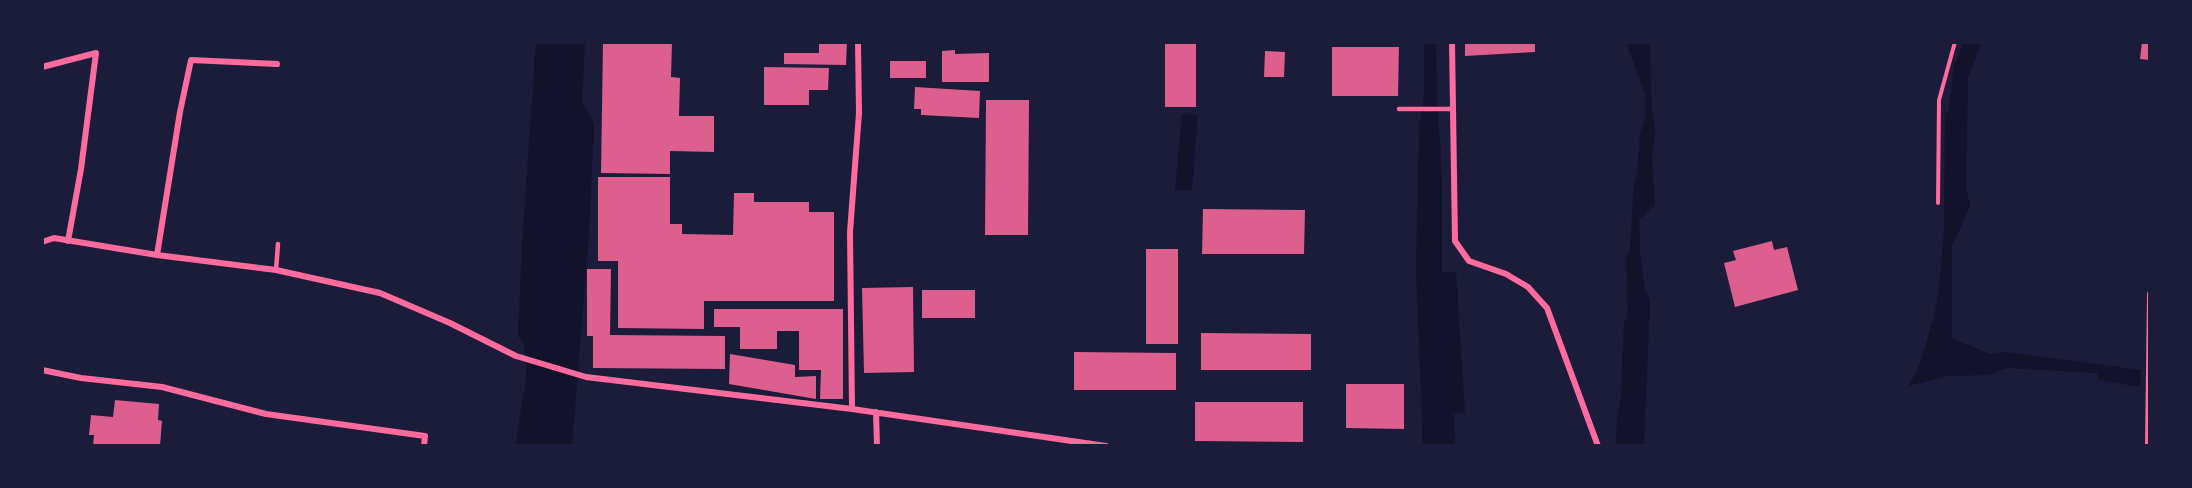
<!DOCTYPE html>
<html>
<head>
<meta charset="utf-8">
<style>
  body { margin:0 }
  #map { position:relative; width:2192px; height:488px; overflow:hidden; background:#1b1b3a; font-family:"DM Sans",sans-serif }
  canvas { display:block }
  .frame { position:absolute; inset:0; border:44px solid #1b1b3a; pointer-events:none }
</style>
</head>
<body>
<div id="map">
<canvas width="2192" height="488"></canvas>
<div class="frame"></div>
</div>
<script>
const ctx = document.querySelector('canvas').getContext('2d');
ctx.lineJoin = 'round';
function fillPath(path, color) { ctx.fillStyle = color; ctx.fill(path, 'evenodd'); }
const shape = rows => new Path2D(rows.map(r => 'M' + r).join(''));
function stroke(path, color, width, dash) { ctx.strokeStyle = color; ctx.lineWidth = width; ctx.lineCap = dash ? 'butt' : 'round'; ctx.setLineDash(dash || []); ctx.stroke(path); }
const water = shape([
  [536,42,585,42,582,101,594,124,589,233,572,446,515,446,527,373,524,344,518,336,522,245],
  [1424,42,1436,42,1437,104,1441,154,1442,272,1456,272,1465,412,1454,414,1455,446,1423,446,1416,271,1419,126,1424,94],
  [1626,42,1650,42,1652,112,1655,131,1652,158,1655,205,1639,220,1640,252,1645,288,1650,301,1644,446,1616,446,1617,422,1621,393,1624,322,1628,317,1626,258,1630,251,1634,180,1637,175,1640,134,1645,116,1645,94],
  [1964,42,1982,42,1968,78,1966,185,1970,206,1952,246,1952,338,1990,354,2006,352,2141,370,2140,387,2098,380,2097,373,2007,368,1988,375,1948,376,1909,386,1920,364,1934,316,1938,296,1944,232,1945,113,1948,113,1954,65],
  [1182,114,1198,115,1192,190,1175,190]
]);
const building = shape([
  [603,42,672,43,671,77,680,78,679,116,714,116,714,152,670,151,670,174,601,173],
  [819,42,847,42,846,65,784,64,784,53,819,53],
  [1465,42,1535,42,1535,52,1465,56],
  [2142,42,2150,42,2150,60,2140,59],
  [1165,43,1196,43,1196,107,1165,107],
  [1332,47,1399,47,1398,96,1332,96],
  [955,50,955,54,989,53,989,82,942,82,942,51],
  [1265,51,1285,52,1284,77,1264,77],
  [890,61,926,61,926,78,890,78],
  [764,67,829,68,828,90,809,90,809,105,764,105],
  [915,87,980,91,979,118,921,115,921,109,914,109],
  [986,100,1029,100,1028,235,985,235],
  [598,177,670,177,670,224,682,224,682,234,733,235,734,193,754,193,754,202,809,202,809,212,834,212,834,301,704,301,704,329,618,328,618,261,598,261],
  [1203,209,1305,210,1304,254,1202,254],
  [1772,241,1774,250,1787,247,1798,290,1735,307,1724,263,1736,260,1733,251],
  [1146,249,1178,249,1178,344,1146,344],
  [587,269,611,269,610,335,725,336,725,369,593,368,593,336,587,336],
  [913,287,914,372,864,373,862,288],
  [922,290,975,290,975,318,922,318],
  [714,309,843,309,843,399,820,399,821,370,799,370,799,331,777,331,777,349,740,349,740,327,714,327],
  [1201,333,1311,334,1311,370,1201,370],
  [1074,352,1176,353,1176,390,1074,390],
  [730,354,795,365,795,377,816,376,816,399,729,384],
  [1346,384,1404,384,1404,429,1346,428],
  [115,400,159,404,158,420,162,421,160,446,93,446,94,435,89,435,91,415,113,417],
  [1195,402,1303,402,1303,442,1195,441]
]);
const path = shape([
  [1938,203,1939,100,1955,42]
]);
const service = shape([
  [1399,109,1453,109],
  [276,270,278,244]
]);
const minor = shape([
  [1452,42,1455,241,1469,261,1506,274,1528,287,1547,308,1598,446],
  [42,67,96,53,81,169,68,241],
  [42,242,54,238,157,255,276,270,380,293,450,323,516,356,586,377,852,409,1106,446],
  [157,255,180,112,191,60,277,64],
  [42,370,81,378,162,387,266,414,425,436,424,446],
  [852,409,850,232,859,113,858,42],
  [876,412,877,446],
  [2148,446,2150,294]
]);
fillPath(water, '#12122b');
fillPath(building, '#dd5f8e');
stroke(path, '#ff6b9d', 4);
stroke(service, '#ff6b9d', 4.5);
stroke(minor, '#ff6b9d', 6);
</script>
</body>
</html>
